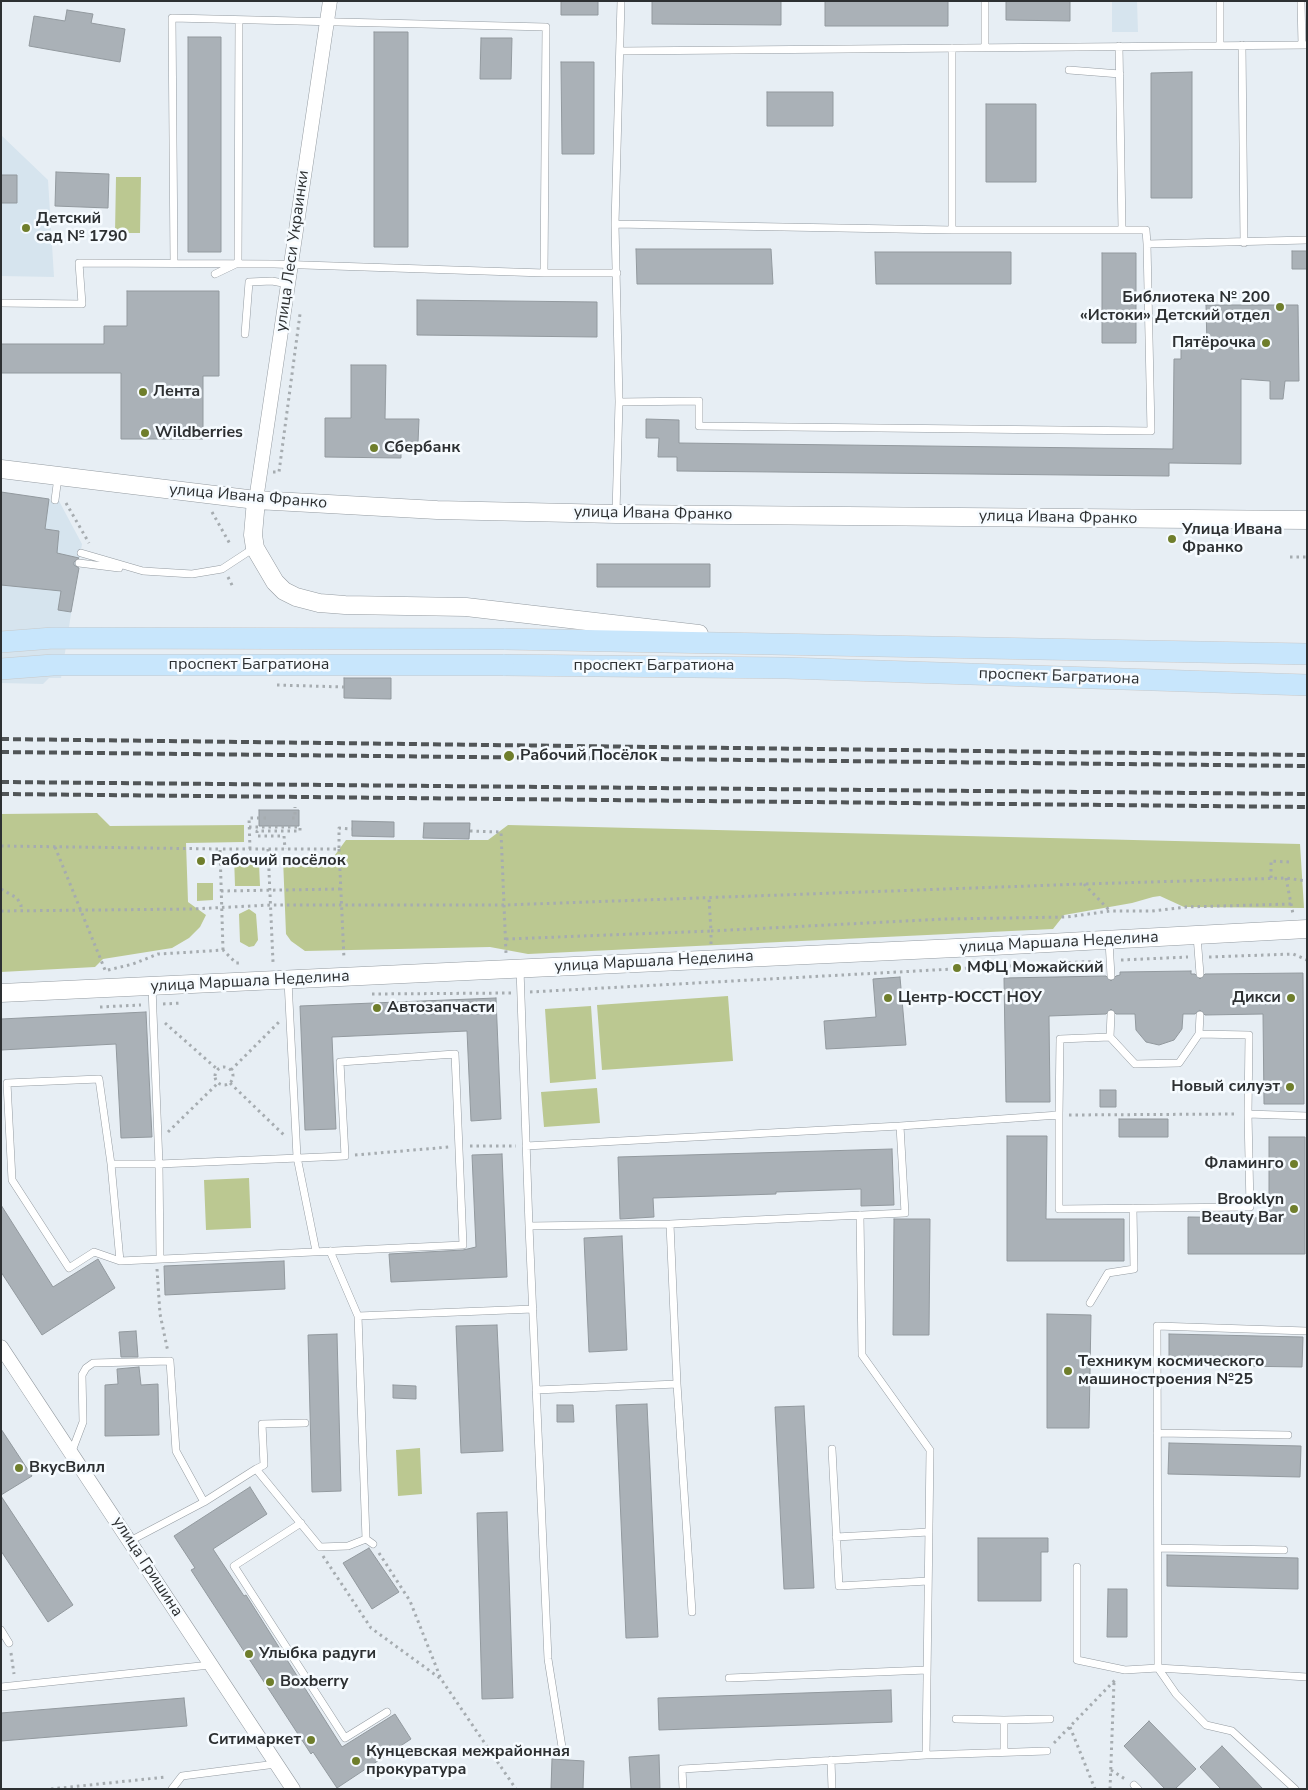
<!DOCTYPE html>
<html>
<head>
<meta charset="utf-8">
<style>
  body { margin:0 }
  #map { position:relative; width:1308px; height:1790px; overflow:hidden; background:#e7eef4; font-family:"Nunito Sans",sans-serif }
  canvas { display:block }
  .frame { position:absolute; inset:0; border:2px solid #2d3032; pointer-events:none }
</style>
</head>
<body>
<div id="map">
<canvas width="1308" height="1790"></canvas>
<div class="frame"></div>
</div>
<script>
const ctx = document.querySelector('canvas').getContext('2d');
ctx.lineJoin = 'round';
function fillPath(path, color) { ctx.fillStyle = color; ctx.fill(path, 'evenodd'); }
const shape = rows => new Path2D(rows.map(r => 'M' + r).join(''));
function stroke(path, color, width, dash) { ctx.strokeStyle = color; ctx.lineWidth = width; ctx.lineCap = dash ? 'butt' : 'round'; ctx.setLineDash(dash || []); ctx.stroke(path); }
function drawText(font, color, halo, rows, align = 'center') {
  ctx.font = font + ' "Nunito Sans",sans-serif'; ctx.lineWidth = 5; ctx.setLineDash([]); ctx.textBaseline = 'middle'; ctx.strokeStyle = halo; ctx.fillStyle = color; for (const [text, x, y, turn = 0] of rows) {
    ctx.save(); ctx.translate(x, y); ctx.rotate((+turn || 0) * Math.PI / 180); ctx.textAlign = isNaN(turn) ? turn : align; if (halo) ctx.strokeText(text, 0, 0); ctx.fillText(text, 0, 0); ctx.restore();
  }
}
const built = shape([
  [1112,1,1137,1,1138,32,1112,32],
  [1,135,48,180,54,277,1,276],
  [1,492,59,501,82,544,61,678,49,678,43,684,1,683]
]);
const green = shape([
  [116,177,141,177,140,233,115,233],
  [97,813,110,826,244,825,244,842,186,843,188,902,206,915,200,927,189,938,172,948,103,959,95,967,1,972,1,814],
  [508,825,1300,844,1304,908,1184,907,1160,896,1153,897,1132,903,1064,915,1053,929,528,954,490,947,305,951,291,941,286,934,283,858,335,855,346,840,488,840],
  [234,856,252,856,256,858,259,863,260,886,235,886],
  [197,883,213,883,213,900,197,901],
  [249,909,256,914,258,940,254,946,249,947,240,942,239,914],
  [728,996,733,1061,602,1070,597,1005],
  [591,1006,596,1079,550,1083,545,1009],
  [597,1088,600,1123,544,1127,541,1092],
  [249,1178,251,1228,206,1230,204,1180],
  [420,1448,422,1494,398,1496,396,1450]
]);
const building = shape([
  [561,1,598,1,598,15,561,15,561,1],
  [652,1,781,1,781,25,652,24,652,1],
  [825,1,948,1,948,26,825,26,825,1],
  [1006,1,1070,1,1070,21,1006,20,1006,1],
  [67,10,93,14,91,23,125,29,120,62,29,46,34,16,65,21,67,10],
  [374,32,408,32,408,247,374,247,374,32],
  [188,37,221,37,221,252,188,252,188,37],
  [481,38,512,38,511,79,480,79,481,38],
  [561,62,594,62,594,154,562,154,561,62],
  [1192,72,1192,198,1151,198,1151,73,1192,72],
  [767,92,833,92,833,126,767,126,767,92],
  [986,104,1036,104,1036,182,986,182,986,104],
  [56,172,109,174,108,208,55,206,56,172],
  [1,175,17,175,17,203,1,203,1,175],
  [636,249,771,249,773,284,637,284,636,249],
  [1292,251,1307,251,1307,269,1292,269,1292,251],
  [875,252,1011,252,1011,284,876,284,875,252],
  [1102,253,1136,253,1136,343,1102,343,1102,253],
  [127,291,219,291,219,376,203,376,203,439,121,439,121,373,1,373,1,344,104,344,104,326,127,326,127,291],
  [417,300,597,302,597,337,417,335,417,300],
  [1206,305,1298,305,1299,381,1285,381,1283,399,1270,399,1270,381,1241,379,1241,464,1169,463,1169,476,677,471,677,457,658,457,659,438,646,438,646,419,679,420,679,443,1173,449,1174,359,1181,359,1181,346,1207,346,1206,305],
  [351,365,386,365,385,419,419,419,418,443,401,443,401,458,325,457,325,418,351,418,351,365],
  [1,492,49,499,45,529,59,531,57,553,79,558,74,562,74,565,79,568,71,612,58,610,61,591,1,585,1,492],
  [597,564,710,564,710,587,597,587,597,564],
  [344,678,391,678,391,699,344,698,344,678],
  [259,810,299,810,299,826,259,826,259,810],
  [352,821,394,822,394,837,352,836,352,821],
  [424,823,470,823,469,839,423,838,424,823],
  [1191,971,1191,974,1195,974,1200,979,1205,974,1303,973,1304,1104,1264,1104,1263,1014,1205,1015,1200,1010,1195,1014,1183,1014,1182,1029,1174,1040,1159,1045,1146,1042,1136,1030,1135,1014,1116,1014,1111,1009,1106,1014,1049,1016,1050,1102,1006,1102,1004,978,1106,976,1111,981,1116,976,1120,975,1120,972,1191,971],
  [900,977,906,1045,826,1049,824,1021,876,1017,873,979,900,977],
  [496,998,501,1119,471,1121,467,1031,332,1037,336,1129,305,1130,300,1006,496,998],
  [146,1012,152,1137,121,1138,116,1044,1,1050,1,1019,146,1012],
  [1100,1090,1116,1090,1116,1107,1100,1107,1100,1090],
  [1119,1119,1168,1119,1168,1137,1119,1137,1119,1119],
  [1007,1136,1047,1136,1046,1219,1124,1219,1124,1261,1007,1261,1007,1136],
  [1269,1137,1305,1137,1305,1254,1188,1254,1188,1217,1269,1218,1269,1137],
  [892,1149,894,1205,861,1206,861,1189,776,1192,776,1194,653,1198,654,1217,620,1219,618,1157,892,1149],
  [502,1154,507,1277,391,1282,389,1254,463,1250,476,1247,472,1155,502,1154],
  [1,1205,53,1287,98,1259,115,1288,42,1335,1,1272,1,1205],
  [894,1219,930,1219,929,1335,893,1335,894,1219],
  [622,1236,627,1350,589,1352,584,1238,622,1236],
  [284,1261,285,1289,165,1295,164,1266,284,1261],
  [1047,1314,1091,1315,1089,1428,1047,1428,1047,1314],
  [497,1325,503,1451,461,1453,456,1326,497,1325],
  [136,1331,138,1357,121,1357,119,1332,136,1331],
  [337,1334,341,1491,312,1492,308,1335,337,1334],
  [1169,1334,1303,1337,1302,1367,1169,1365,1169,1334],
  [139,1367,141,1385,158,1384,159,1435,105,1436,105,1385,118,1384,117,1369,139,1367],
  [393,1385,416,1386,416,1399,393,1398,393,1385],
  [647,1404,658,1637,626,1638,616,1405,647,1404],
  [557,1405,573,1405,574,1422,557,1422,557,1405],
  [804,1406,814,1588,784,1589,775,1407,804,1406],
  [1,1429,32,1476,1,1495,1,1429],
  [1169,1443,1301,1446,1300,1477,1168,1474,1169,1443],
  [250,1487,267,1514,213,1549,244,1596,246,1595,342,1747,395,1714,411,1739,337,1788,313,1752,311,1754,191,1570,195,1568,174,1536,250,1487],
  [1,1496,73,1605,48,1622,1,1551,1,1496],
  [507,1512,513,1698,482,1699,477,1513,507,1512],
  [978,1538,1048,1538,1048,1552,1041,1552,1041,1601,978,1601,978,1538],
  [369,1548,399,1592,372,1609,343,1563,369,1548],
  [1167,1555,1298,1558,1298,1589,1167,1586,1167,1555],
  [1108,1589,1127,1589,1127,1637,1107,1637,1108,1589],
  [891,1690,892,1722,659,1730,658,1698,891,1690],
  [184,1698,187,1726,1,1741,1,1713,184,1698],
  [1149,1721,1196,1769,1175,1789,1165,1789,1124,1746,1149,1721],
  [1222,1746,1263,1789,1221,1789,1200,1767,1222,1746],
  [659,1755,660,1789,631,1789,629,1757,659,1755],
  [552,1759,584,1761,583,1789,551,1789,552,1759]
]);
const path = shape([
  [273,472,279,472,300,314],
  [66,503,89,543],
  [212,512,230,544],
  [1290,557,1307,557],
  [228,577,233,587],
  [277,685,344,687],
  [292,818,295,818,295,807],
  [249,827,300,827,300,831,257,831,257,836,284,836,285,849],
  [470,831,501,832,506,953],
  [1,846,220,849],
  [55,847,105,970],
  [250,849,249,818,266,818],
  [268,849,273,962],
  [339,849,344,959],
  [1271,878,1271,861,1289,862],
  [1286,878,1293,914],
  [1084,884,1110,911],
  [1,889,17,898,21,905,21,911],
  [221,891,341,889],
  [1,911,192,909,270,905,505,905,1083,884,1286,878,1307,881],
  [506,939,711,931,709,898],
  [711,944,711,931,944,919,1067,917,1110,911,1152,911,1186,907,1291,904],
  [223,950,220,849,339,849,339,828,352,829],
  [1209,957,1293,954,1307,960],
  [1121,960,1188,957],
  [108,970,133,964,158,954,193,952,223,950,236,963,241,963],
  [530,992,1100,961],
  [372,994,511,993],
  [163,1004,181,1003],
  [100,1007,141,1005],
  [165,1023,217,1069],
  '215 1076a9 9 0 1 1 18 0a9 9 0 1 1-18 0Z',
  [231,1070,280,1021],
  [230,1083,285,1136],
  [1069,1115,1238,1114],
  [168,1132,218,1083],
  [470,1146,516,1146],
  [355,1155,449,1147],
  [157,1269,160,1314,168,1352],
  [379,1553,410,1601,441,1679],
  [323,1556,371,1628,441,1679,516,1789],
  [11,1653,14,1674],
  [1070,1727,1095,1789],
  [1054,1743,1116,1679],
  [1111,1770,1125,1779],
  [51,1789,166,1777],
  [1110,1789,1114,1682]
]);
const service = shape([
  [985,1,985,48],
  [1220,1,1220,45],
  [1301,1,1302,45],
  [1242,45,1244,243],
  [1119,46,1122,230],
  [952,48,952,230],
  [620,51,1307,45],
  [1069,70,1120,74],
  [615,224,952,230,1146,230,1147,244,1307,240],
  [174,263,172,18,546,27,544,273],
  [215,274,238,263,239,20],
  [1,303,82,304,79,263,274,264,544,273,617,273],
  [245,334,249,282,272,281,288,284],
  [619,402,699,401,699,426,1151,431,1147,244],
  [55,500,58,477],
  [616,513,619,402,615,224,621,1],
  [81,553,143,571,192,574,222,569,254,548],
  [79,563,119,568],
  [1197,936,1200,974],
  [1109,941,1111,976],
  [520,969,529,1226],
  [288,981,297,1157,316,1251],
  [152,987,159,1164,111,1164,99,1079,7,1083,12,1180,69,1268,94,1252,120,1261,463,1245,455,1054,340,1062,345,1156,159,1164,160,1258],
  [1111,1014,1110,1037,1135,1064,1179,1063,1199,1034,1200,1015],
  [1199,1034,1249,1035,1248,1114,1307,1116],
  [1059,1115,1059,1209,1250,1207,1248,1114],
  [900,1126,1059,1115,1060,1039,1110,1037],
  [526,1146,900,1126,905,1213,670,1224,529,1226,548,1659,562,1747],
  [111,1164,120,1261],
  [860,1215,862,1355,930,1450,926,1755],
  [670,1224,677,1384,692,1612],
  [330,1251,358,1316,366,1539,373,1544],
  [1090,1303,1108,1273,1134,1269,1133,1208],
  [358,1316,533,1309],
  [536,1390,677,1384],
  [1157,1433,1288,1435],
  [832,1449,839,1586,928,1581],
  [72,1451,83,1422,82,1375,86,1368,93,1363,170,1361,176,1451,204,1502],
  [256,1469,264,1465,262,1424,305,1423],
  [301,1523,234,1566,345,1738,387,1712],
  [836,1537,929,1532],
  [130,1541,204,1502,256,1469,320,1547,348,1546,366,1539],
  [1158,1548,1284,1550],
  [1077,1567,1077,1660,1125,1670,1158,1668,1307,1677],
  [1,1630,9,1643],
  [729,1678,927,1670],
  [1,1687,210,1665],
  [956,1719,1004,1720,1004,1752],
  [1004,1720,1050,1719],
  [831,1760,832,1789],
  [1134,1785,1138,1789],
  [172,1789,182,1776,276,1764],
  [683,1789,682,1769,926,1755,1047,1751],
  [1295,1789,1232,1731,1206,1725,1176,1694,1158,1668,1157,1326,1307,1331]
]);
const minor = shape([
  [256,500,330,1],
  [1,1347,293,1789]
]);
const tertiary = shape([
  [1,469,256,500,437,510,616,514,1307,520],
  [256,500,253,535,255,548,275,582,284,591,296,597,319,603,345,605,466,607,699,634],
  [1,993,956,948,1307,929]
]);
const primary = shape([
  [504,639,1307,654],
  [503,665,787,668,1307,685]
]);
const rail = shape([
  [1,739,1307,755],
  [1,752,1307,766],
  [1,782,1307,794],
  [1,794,1307,807]
]);
const primaryBridge = shape([
  [1,642,53,638,504,639],
  [1,669,53,665,503,665]
]);
const markers = [
  [26,228,5,"#6f7e2c"],
  [1280,307,5,"#6f7e2c"],
  [1266,343,5,"#6f7e2c"],
  [143,392,5,"#6f7e2c"],
  [145,433,5,"#6f7e2c"],
  [374,448,5,"#6f7e2c"],
  [1172,539,5,"#6f7e2c"],
  [509,756,6,"#6f7e2c"],
  [201,861,5,"#6f7e2c"],
  [957,968,5,"#6f7e2c"],
  [888,998,5,"#6f7e2c"],
  [1291,998,5,"#6f7e2c"],
  [377,1008,5,"#6f7e2c"],
  [1290,1087,5,"#6f7e2c"],
  [1294,1164,5,"#6f7e2c"],
  [1294,1209,5,"#6f7e2c"],
  [1068,1371,5,"#6f7e2c"],
  [19,1468,5,"#6f7e2c"],
  [249,1654,5,"#6f7e2c"],
  [270,1682,5,"#6f7e2c"],
  [311,1740,5,"#6f7e2c"],
  [356,1761,5,"#6f7e2c"]
];
const poiNames = [
  ["Детский",36,219],
  ["сад № 1790",36,237],
  ["Библиотека № 200",1270,298,"right"],
  ["«Истоки» Детский отдел",1270,316,"right"],
  ["Пятёрочка",1256,343,"right"],
  ["Лента",153,392],
  ["Wildberries",155,433],
  ["Сбербанк",384,448],
  ["Улица Ивана",1182,530],
  ["Франко",1182,548],
  ["Рабочий Посёлок",520,756],
  ["Рабочий посёлок",211,861],
  ["МФЦ Можайский",967,968],
  ["Центр-ЮССТ НОУ",898,998],
  ["Дикси",1281,998,"right"],
  ["Автозапчасти",387,1008],
  ["Новый силуэт",1280,1087,"right"],
  ["Фламинго",1284,1164,"right"],
  ["Brooklyn",1284,1200,"right"],
  ["Beauty Bar",1284,1218,"right"],
  ["Техникум космического",1078,1362],
  ["машиностроения №25",1078,1380],
  ["ВкусВилл",29,1468],
  ["Улыбка радуги",259,1654],
  ["Boxberry",280,1682],
  ["Ситимаркет",301,1740,"right"],
  ["Кунцевская межрайонная",366,1752],
  ["прокуратура",366,1770]
];
const streetNames = [
  ["улица Леси Украинки",293,251,-82],
  ["улица Ивана Франко",248,497,5],
  ["улица Ивана Франко",653,514,1],
  ["улица Ивана Франко",1058,518,1],
  ["проспект Багратиона",249,665],
  ["проспект Багратиона",654,666],
  ["проспект Багратиона",1059,677,2],
  ["улица Маршала Неделина",1059,943,-3],
  ["улица Маршала Неделина",654,962,-3],
  ["улица Маршала Неделина",250,982,-3],
  ["улица Гришина",147,1567,57]
];
fillPath(built, '#d6e4ee');
fillPath(green, '#bbc891');
fillPath(building, '#aab1b7');
stroke(building, '#92999e', 1);
stroke(service, '#949ba1', 8);
stroke(minor, '#949ba1', 15);
stroke(tertiary, '#949ba1', 19);
stroke(primary, '#c8c9ca', 22);
stroke(path, '#a6acb0', 3, [2.5, 4]);
stroke(service, '#fff', 7);
stroke(minor, '#fff', 14);
stroke(tertiary, '#fff', 18);
stroke(primary, '#c8e6fc', 21);
stroke(rail, '#515557', 4, [8, 4]);
stroke(primaryBridge, '#c8c9ca', 22, []);
stroke(primaryBridge, '#c8e6fc', 21);
for (const [x, y, r, color] of markers) { const dot = new Path2D(); dot.arc(x, y, r, 0, 2 * Math.PI); ctx.fillStyle = color; ctx.fill(dot); stroke(dot, '#f6fbff', 2); }
drawText('bold 16px', '#2d3032', '#f6fbff', poiNames, 'left');
drawText('16px', '#2d3032', '#f6fbff', streetNames);
</script>
</body>
</html>
